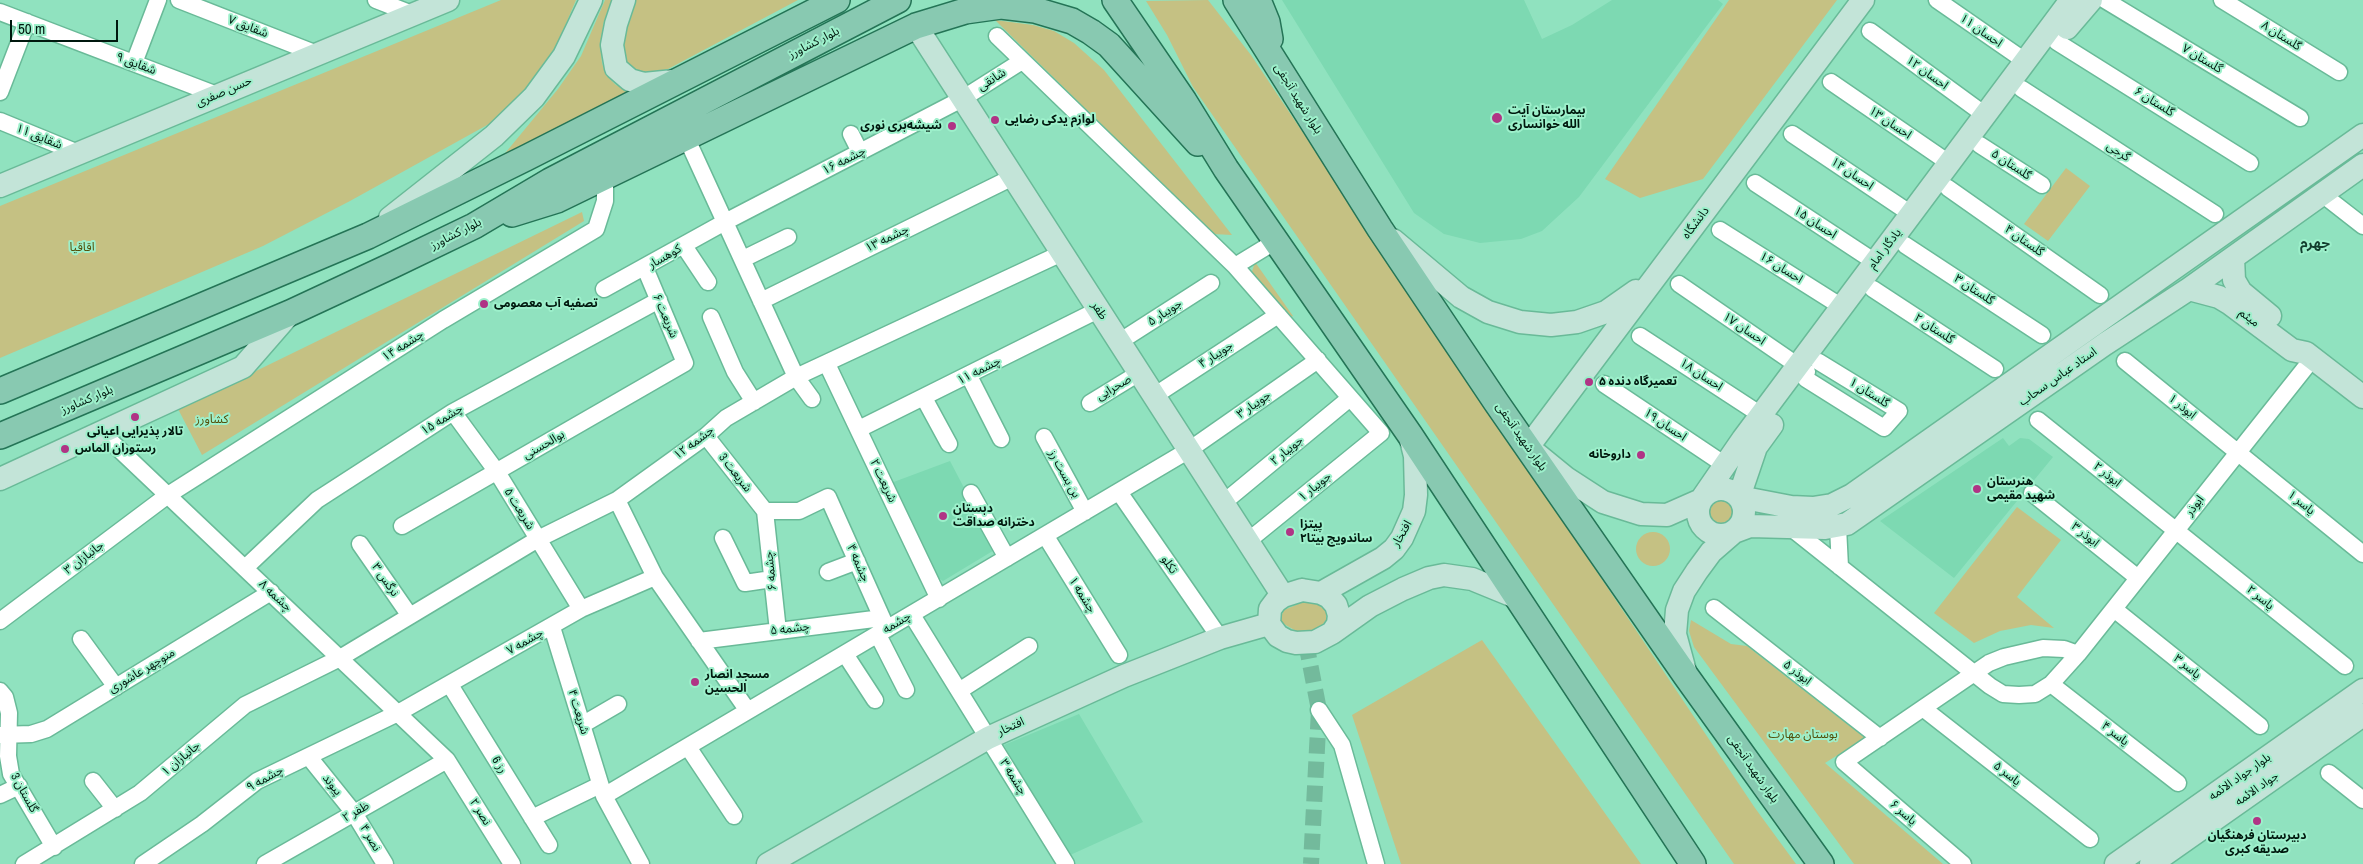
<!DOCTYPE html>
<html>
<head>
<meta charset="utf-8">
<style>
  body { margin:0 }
  #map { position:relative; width:2363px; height:864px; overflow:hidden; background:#90e2bf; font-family:"Archivo Narrow",sans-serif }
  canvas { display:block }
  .scale { position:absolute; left:10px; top:20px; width:108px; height:22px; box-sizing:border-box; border:2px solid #00180e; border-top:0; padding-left:6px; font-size:15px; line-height:18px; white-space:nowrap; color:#00180e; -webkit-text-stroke:4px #9df0cb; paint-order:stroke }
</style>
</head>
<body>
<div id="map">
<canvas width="2363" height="864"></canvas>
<div class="scale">50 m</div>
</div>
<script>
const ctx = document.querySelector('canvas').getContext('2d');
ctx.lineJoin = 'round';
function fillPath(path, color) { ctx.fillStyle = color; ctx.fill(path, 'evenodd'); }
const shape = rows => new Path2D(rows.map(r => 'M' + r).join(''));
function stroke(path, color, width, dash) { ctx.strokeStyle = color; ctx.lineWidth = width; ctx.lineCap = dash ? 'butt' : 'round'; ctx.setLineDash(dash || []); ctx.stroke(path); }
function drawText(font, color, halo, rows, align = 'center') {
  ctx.font = font + ' "Archivo Narrow","Noto Sans Arabic",sans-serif'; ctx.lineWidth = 4; ctx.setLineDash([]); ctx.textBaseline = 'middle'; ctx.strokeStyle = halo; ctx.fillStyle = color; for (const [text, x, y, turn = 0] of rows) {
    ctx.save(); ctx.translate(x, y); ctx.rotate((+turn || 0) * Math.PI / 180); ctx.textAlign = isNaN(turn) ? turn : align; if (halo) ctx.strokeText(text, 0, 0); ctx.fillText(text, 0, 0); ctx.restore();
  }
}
const built = shape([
  [1282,0,1524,0,1542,39,1572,25,1612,0,1718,0,1723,4,1579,197,1542,231,1521,239,1480,243,1444,234,1414,213],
  [2003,438,2009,446,2020,438,2029,439,2053,457,1954,578,1880,521],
  [950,461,996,549,943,581,934,575,891,483],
  [1079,714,1143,822,1068,856,1004,745]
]);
const green = shape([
  [501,0,576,0,552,57,510,110,489,124,350,201,263,246,0,358,0,206],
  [605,0,612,0,604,21,600,44,602,63,606,75,616,85,634,93,497,163,558,89,581,56],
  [632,0,798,0,668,69,650,74,635,73,624,64,622,32],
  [1208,0,1251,55,1755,808,1796,864,1734,864,1193,87,1167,35,1146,1],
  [1729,0,1837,0,1703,179,1640,198,1605,179],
  [995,20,1033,25,1054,31,1074,43,1104,70,1232,235,1213,234],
  [2066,168,2090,186,2048,241,2024,224],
  [582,212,584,221,202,455,178,409],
  [1255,262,1293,316,1289,318,1251,275],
  '1709 512a12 12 0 1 1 24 0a12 12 0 1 1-24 0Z',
  [2017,507,2061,540,2017,597,2054,628,2031,625,2000,631,1974,643,1934,613],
  '1636 549a17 17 0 1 1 34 0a17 17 0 1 1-34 0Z',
  [1303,602,1317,604,1326,611,1326,620,1323,624,1312,631,1298,632,1282,623,1280,619,1284,610],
  [1691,620,1731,644,1747,646,1865,738,1825,763,1943,864,1854,864,1694,647,1689,631],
  [1482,640,1641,864,1401,864,1352,715]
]);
const streetTunnel = shape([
  [1306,643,1319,710,1311,864]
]);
const street = shape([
  [179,0,317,54],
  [376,0,412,14],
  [1937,0,2025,61],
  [2105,0,2300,118],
  [2222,0,2339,72],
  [0,12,217,95],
  [1870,31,1985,115],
  [997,36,1235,266,1381,433,1248,541],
  [2057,42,2250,163],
  [134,63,158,0],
  [1831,82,1949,163],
  [2022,89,2215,214],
  [0,92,27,22],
  [0,121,78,153],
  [851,134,860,152],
  [1792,134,1911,214],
  [686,137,796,377,812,399],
  [1980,145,2042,185],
  [1755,183,1875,262],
  [1948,188,2100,295],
  [2322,194,2363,226],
  [1720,230,1842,307],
  [1905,245,2042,335],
  [684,246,708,282],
  [743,259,788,237],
  [1235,266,1276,241],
  [1679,284,1807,372],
  [604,289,725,222,962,99,1022,61],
  [1873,289,1995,369],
  [761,301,1013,177],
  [711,317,735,372,754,402],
  [1640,336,1761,415],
  [1119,342,1211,283],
  [2125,361,2363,554],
  [827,364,939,599],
  [969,376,1001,439],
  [1806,379,1884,428,1899,411,1819,362],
  [1604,384,1725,465],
  [1154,396,1278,315],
  [924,398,949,444],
  [1090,403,1139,373],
  [453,412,497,472,581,609],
  [2038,420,2345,666],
  [859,429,1098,310],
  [102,433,447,760,512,864],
  [706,436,765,511],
  [1044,437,1085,512],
  [1119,492,1220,638],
  [971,493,1007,558],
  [2032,493,2138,578],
  [617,500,655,577,748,711],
  [1223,503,1350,398],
  [765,511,799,511,828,497,887,629],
  [765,511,778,631],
  [402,526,685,363,645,268],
  [1790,527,1990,686,2003,694,2019,695,2035,694,2051,684,2078,654,2313,358],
  [1838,527,1840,567],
  [1045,535,1119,655],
  [723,538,745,583,772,579],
  [360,544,410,616],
  [245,568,317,500,453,412,659,300],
  [828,572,857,561],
  [1714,608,1880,738],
  [2114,609,2260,726],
  [912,615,1066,864],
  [0,621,168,495,443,320,596,229,605,201,605,177],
  [552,627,604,796,641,864],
  [878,635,906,690],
  [81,639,116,687],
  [699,641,882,618],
  [845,654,875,700],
  [2051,684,2178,783],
  [450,685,549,845],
  [0,691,5,697,9,713,8,756,11,774,54,847],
  [959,691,1029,646],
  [1924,709,2090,839],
  [1319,710,1342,745,1376,864],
  [582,725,618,704],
  [0,735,31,734,47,729,271,592],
  [688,747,734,816],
  [309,757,354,813,385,864],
  [2329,773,2363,800],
  [93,781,115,809],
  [0,795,19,786],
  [604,796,1189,450,1318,360],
  [532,818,600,785],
  [24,864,140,793,245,705,340,658,538,539,617,500,706,436,726,418,796,377,1062,253],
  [143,864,202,824,257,781,398,713,581,609,655,577],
  [265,864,447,760],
  [1963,864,1844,762,1989,663,2004,657,2043,648,2064,649,2078,654]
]);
const secondary = shape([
  [624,0,616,24,612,45,616,68,630,80,644,84,674,81],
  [1863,0,1528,447,1566,478,1603,502,1641,514,1667,515,1701,500,1743,439,2071,0],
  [916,26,1283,596],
  [2067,28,2091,0],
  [0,186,448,0],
  [390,218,494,136,534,97,564,56,591,0],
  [1393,240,1461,297,1488,312,1520,322,1551,325,1577,322,1606,312,1636,291],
  [2233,258,2234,280,2241,292,2270,316],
  [2189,289,2219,297,2229,303,2292,350,2306,353,2363,397],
  [1772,425,1756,447,1739,497,1791,507,1813,508,1832,505,1852,495,2363,135],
  [0,479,243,367,290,313],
  '1698 512a23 23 0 1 1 46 0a23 23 0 1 1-46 0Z',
  [1302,590,1321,593,1329,597,1336,605,1339,615,1338,624,1332,633,1315,642,1296,643,1287,641,1278,636,1269,624,1270,609,1276,601,1283,596,1302,590],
  [1321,593,1383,558,1394,549,1402,538,1414,511,1416,495,1415,456,1410,436],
  [1332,633,1370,606,1403,589,1429,578,1444,575,1472,579,1516,597],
  [1685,671,1675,634,1677,610,1684,591,1697,571,1711,552,1734,532,1750,526,1825,528,1847,524,2105,344,2189,289,2363,165],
  [768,864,988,738,1124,676,1220,638,1269,624],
  [2116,864,2363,690],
  [2151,864,2363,715]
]);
const primary = shape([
  [1115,0,1184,101,1226,169,1410,435,1693,864],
  [1236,0,1380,229,1496,402,1686,676,1821,864],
  [1258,0,1267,22,1270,39],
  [512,214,557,200,916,26,965,11,1001,6,1035,10,1072,21,1091,32,1109,45,1198,143],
  [0,391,368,236,526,158,837,0],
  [0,436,290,313,393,265,474,226,550,181,898,0]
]);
const markers = [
  [1497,118,6,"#b03485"],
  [995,120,5,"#b03485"],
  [952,126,5,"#b03485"],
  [484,304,5,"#b03485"],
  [1589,382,5,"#b03485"],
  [135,417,5,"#b03485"],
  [65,449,5,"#b03485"],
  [1641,455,5,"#b03485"],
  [1977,489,5,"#b03485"],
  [943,516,5,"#b03485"],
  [1290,532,5,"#b03485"],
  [695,682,5,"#b03485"],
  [2257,821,5,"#b03485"]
];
const streetNames = [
  ["شقایق ۷",248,27,21],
  ["احسان ۱۱",1981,31,35],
  ["گلستان ۸",2281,36,32],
  ["بلوار کشاورز",814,43,-27],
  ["گلستان ۷",2202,59,31],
  ["شقایق ۹",136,64,21],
  ["احسان ۱۲",1927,73,36],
  ["شانقی",992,80,-33],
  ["حسن صفری",224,92,-23],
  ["بلوار شهید آنجفی",1298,99,58],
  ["گلستان ۶",2154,102,32],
  ["احسان ۱۳",1890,123,34],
  ["شقایق ۱۱",39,137,22],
  ["گرجی",2118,152,33],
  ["چشمه ۱۶",844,161,-27],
  ["گلستان ۵",2011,165,33],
  ["احسان ۱۴",1852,174,34],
  ["دانشگاه",1696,223,-53],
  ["احسان ۱۵",1815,223,33],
  ["بلوار کشاورز",456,234,-27],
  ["چشمه ۱۳",887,239,-26],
  ["گلستان ۴",2024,241,35],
  ["یادگار امام",1885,249,-53],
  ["کوهسار",665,257,-30],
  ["احسان ۱۶",1781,268,32],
  ["گلستان ۳",1974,290,33],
  ["ظفر",1099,311,57],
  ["جویبار ۵",1165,313,-33],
  ["شریعت ۶",665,316,67],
  ["میثم",2249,318,37],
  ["احسان ۱۷",1744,329,34],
  ["گلستان ۲",1934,329,33],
  ["چشمه ۱۴",403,346,-33],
  ["جویبار ۴",1216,355,-33],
  ["چشمه ۱۱",979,371,-27],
  ["احسان ۱۸",1701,375,33],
  ["استاد عباس سحاب",2058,377,-35],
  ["صحرایی",1114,388,-31],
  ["گلستان ۱",1869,393,32],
  ["بلوار کشاورز",87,400,-23],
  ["جویبار ۳",1254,405,-35],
  ["ابوذر ۱",2182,407,39],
  ["چشمه ۱۵",442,420,-32],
  ["احسان ۱۹",1665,425,34],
  ["بلوار شهید آنجفی",1521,437,55],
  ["چشمه ۱۲",694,443,-37],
  ["بوالحسنی",544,445,-30],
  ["جویبار ۲",1287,451,-39],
  ["شریعت 3",735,473,52],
  ["بن بست رز",1064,474,61],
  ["ابوذر ۲",2107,475,39],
  ["شریعت ۲",883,481,65],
  ["جویبار ۱",1315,487,-39],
  ["یاسر ۱",2301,503,39],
  ["ابوذر",2195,506,-52],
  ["شریعت ۵",519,509,58],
  ["افتخار",1402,534,-60],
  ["ابوذر ۳",2085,535,39],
  ["جانبازان ۳",84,558,-37],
  ["چشمه ۴",858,563,66],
  ["تکلو",1169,565,55],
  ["چشمه ۶",771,571,-96],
  ["نرگس ۳",385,580,55],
  ["چشمه ۱",1082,595,58],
  ["چشمه ۸",275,596,43],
  ["یاسر ۲",2260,598,39],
  ["چشمه",897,623,-31],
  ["چشمه ۵",790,629,-7],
  ["چشمه ۷",525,642,-30],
  ["یاسر ۳",2187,667,39],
  ["منوچهر عاشوری",142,671,-31],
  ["ابوذر ۵",1797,673,38],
  ["شریعت ۴",578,712,73],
  ["افتخار",1011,727,-24],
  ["یاسر ۴",2115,734,38],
  ["جانبازان ۱",181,759,-40],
  ["رز 6",499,765,58],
  ["بلوار شهید آنجفی",1753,769,55],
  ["یاسر ۵",2007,774,38],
  ["چشمه ۳",1013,777,58],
  ["بلوار جواد الائمه",2240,777,-35],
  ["چشمه ۹",265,779,-29],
  ["پیوند",332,785,51],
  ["جواد الائمه",2257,789,-35],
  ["گلستان 3",24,793,61],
  ["ظفر ۲",356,812,-30],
  ["نصر ۲",480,812,58],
  ["یاسر ۶",1903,813,41],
  ["نصر ۴",370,838,59]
];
const poiNames = [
  ["بیمارستان آیت",1508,111],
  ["الله خوانساری",1508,125],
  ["لوازم یدکی رضایی",1005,120],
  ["شیشه‌بری نوری",942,126,"right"],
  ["تصفیه آب معصومی",494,304],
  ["تعمیرگاه دنده ۵",1599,382],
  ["تالار پذیرایی اعیانی",135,432,"center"],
  ["رستوران الماس",75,449],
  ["داروخانه",1631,455,"right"],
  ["هنرستان",1987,482],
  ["شهید مقیمی",1987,496],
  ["دبستان",953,509],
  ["دخترانه صداقت",953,523],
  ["پیتزا",1300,525],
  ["ساندویچ بیتا۲",1300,539],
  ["مسجد انصار",705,675],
  ["الحسین",705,689],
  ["دبیرستان فرهنگیان",2257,836,"center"],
  ["صدیقه کبری",2257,850,"center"]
];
const parkNames = [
  ["اقاقیا",82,248],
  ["کشاورز",212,420],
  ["بوستان مهارت",1803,735]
];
const neighbourhoodNames = [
  ["جهرم",2315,244]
];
fillPath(built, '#7dd9b2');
fillPath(green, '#c5c183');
stroke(streetTunnel, '#73ba9c', 16, [16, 8]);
stroke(street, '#69ba98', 19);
stroke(secondary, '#69ba98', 25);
stroke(primary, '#247456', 28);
stroke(street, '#fff', 16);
stroke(secondary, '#c3e4d8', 22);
stroke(primary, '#88c9b1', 25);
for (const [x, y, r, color] of markers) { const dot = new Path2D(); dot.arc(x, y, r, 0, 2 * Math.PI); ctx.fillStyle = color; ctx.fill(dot); stroke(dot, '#9df0cb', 2); }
drawText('12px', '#00180e', '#9df0cb', streetNames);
drawText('bold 12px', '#00180e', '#9df0cb', poiNames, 'left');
drawText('12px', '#534e09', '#9df0cb', parkNames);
drawText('bold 14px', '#123e2e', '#9df0cb', neighbourhoodNames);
</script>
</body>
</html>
